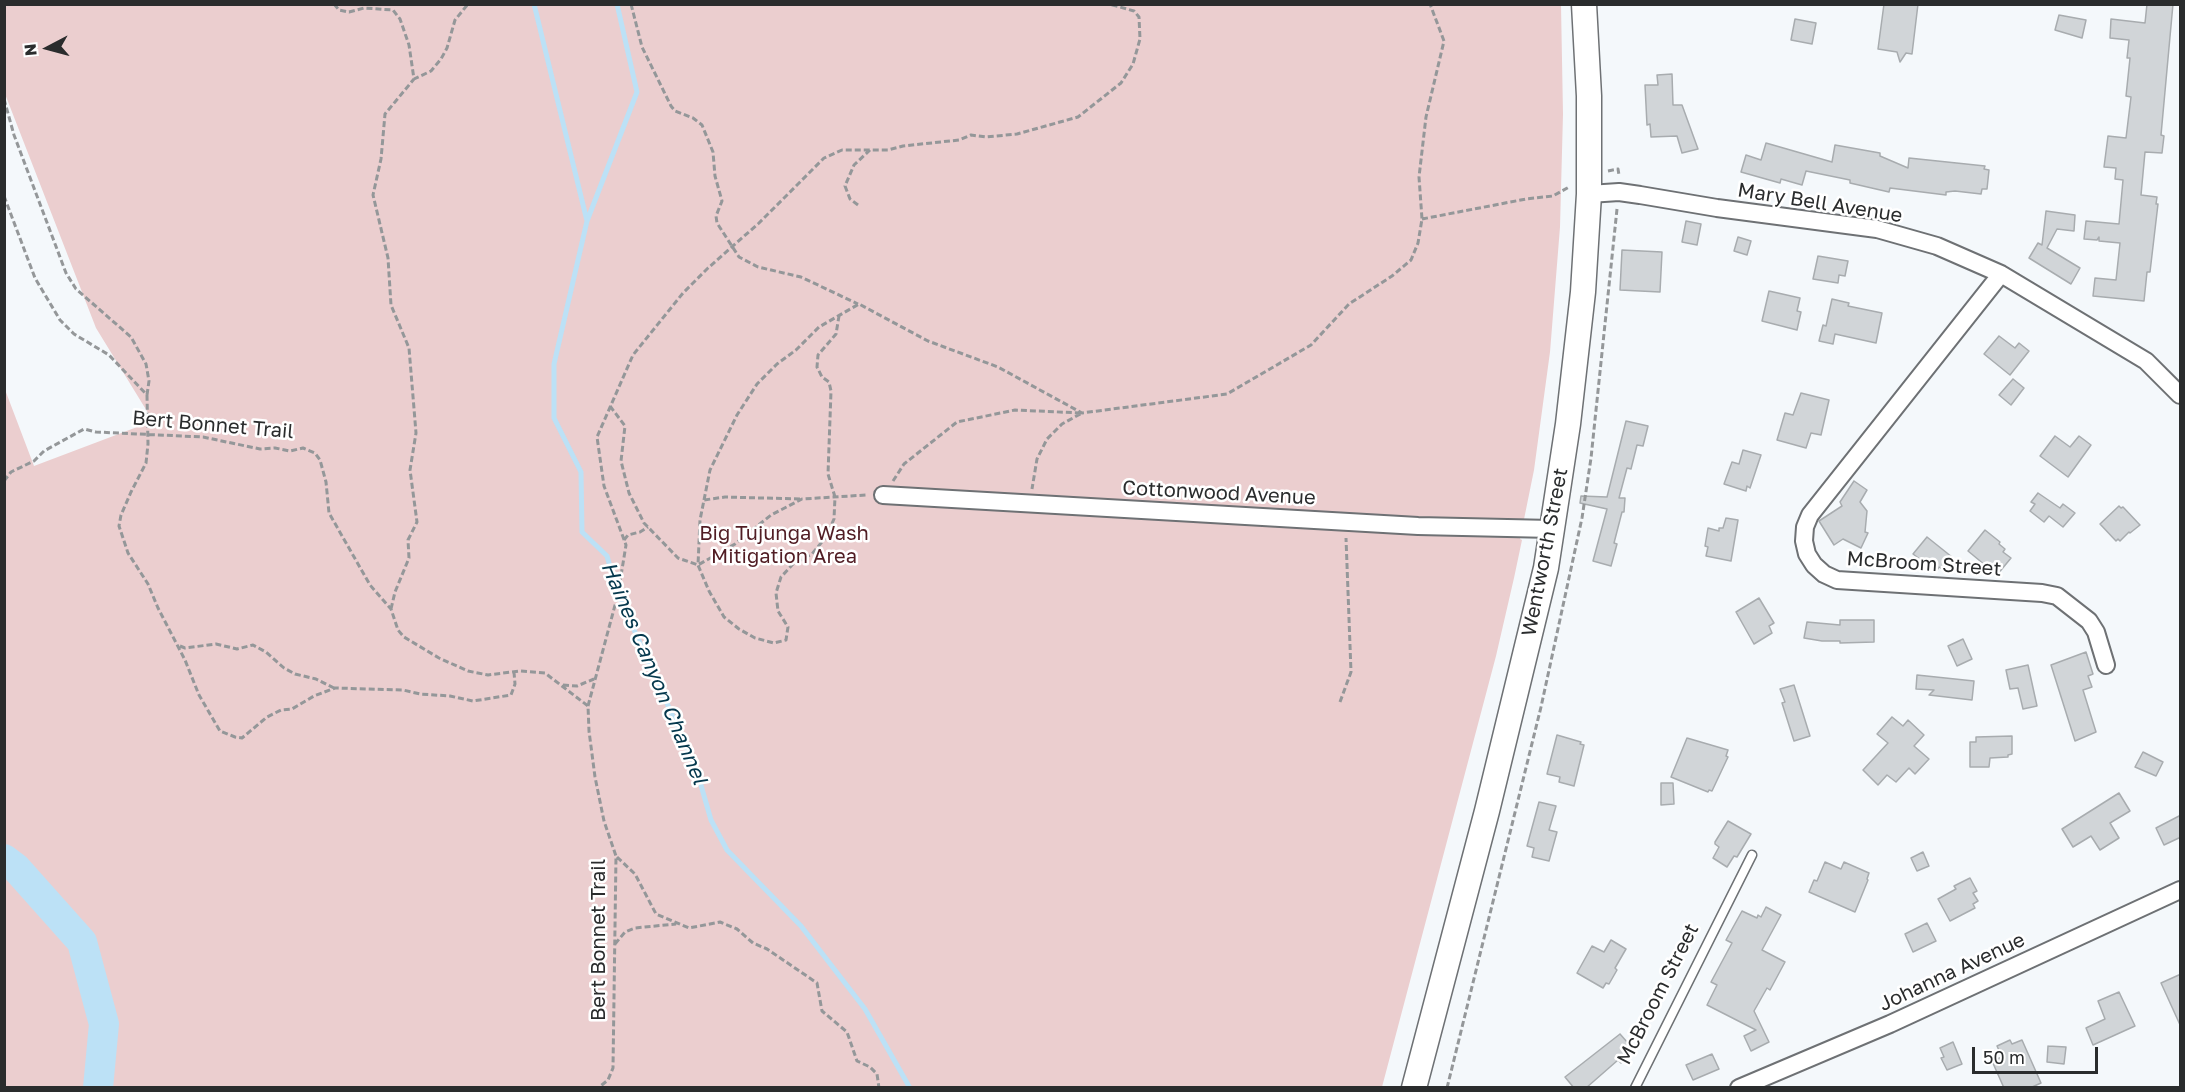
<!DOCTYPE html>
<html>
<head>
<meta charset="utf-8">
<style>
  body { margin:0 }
  #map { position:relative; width:2185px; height:1092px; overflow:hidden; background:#f4f8fb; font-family:"Golos Text",sans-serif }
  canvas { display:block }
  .frame { position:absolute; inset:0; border:6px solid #2a2c2d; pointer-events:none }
  .north { position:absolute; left:18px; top:18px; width:60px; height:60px; -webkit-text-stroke:4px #fff; paint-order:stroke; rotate:264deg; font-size:16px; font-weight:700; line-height:24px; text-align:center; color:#2a2c2d }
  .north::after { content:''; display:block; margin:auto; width:21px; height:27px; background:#2a2c2d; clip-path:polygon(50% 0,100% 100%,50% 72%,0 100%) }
  .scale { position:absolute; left:1972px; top:1047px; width:126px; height:27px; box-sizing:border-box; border:3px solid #2a2c2d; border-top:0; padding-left:8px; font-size:18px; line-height:21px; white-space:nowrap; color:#2a2c2d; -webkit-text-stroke:4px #fff; paint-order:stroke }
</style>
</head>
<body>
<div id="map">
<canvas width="2185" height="1092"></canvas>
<div class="frame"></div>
<div class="north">N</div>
<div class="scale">50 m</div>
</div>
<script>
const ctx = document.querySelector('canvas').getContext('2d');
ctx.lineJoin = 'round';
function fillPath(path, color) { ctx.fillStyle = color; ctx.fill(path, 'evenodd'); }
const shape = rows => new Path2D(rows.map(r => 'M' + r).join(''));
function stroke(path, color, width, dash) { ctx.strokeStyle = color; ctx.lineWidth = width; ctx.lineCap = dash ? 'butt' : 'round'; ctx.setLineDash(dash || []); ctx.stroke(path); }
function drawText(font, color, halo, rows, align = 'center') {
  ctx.font = font + ' "Golos Text",sans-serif'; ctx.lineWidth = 5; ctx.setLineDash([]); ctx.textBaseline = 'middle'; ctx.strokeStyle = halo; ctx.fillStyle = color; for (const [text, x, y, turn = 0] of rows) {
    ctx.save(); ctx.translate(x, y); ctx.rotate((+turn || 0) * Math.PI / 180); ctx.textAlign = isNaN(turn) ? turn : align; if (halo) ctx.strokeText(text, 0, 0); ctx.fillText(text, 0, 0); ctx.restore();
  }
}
const green = shape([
  [5,5,1561,5,1563,114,1560,227,1550,352,1534,470,1520,539,1522,540,1514,578,1496,656,1382,1087,5,1087,4,387,34,466,153,421,96,328,5,94]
]);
const stream = shape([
  [534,4,587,221],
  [617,4,637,92,587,221,554,364,554,418,581,472,582,532,607,556,618,594,696,768,711,820,727,850,801,926,865,1009,910,1088]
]);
const river = shape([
  [4,859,16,868,82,942,104,1024,98,1088]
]);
const building = shape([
  [1884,4,1918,4,1912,54,1906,53,1900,62,1897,52,1878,49,1884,4],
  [2147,4,2173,4,2161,135,2164,136,2162,153,2145,152,2141,195,2157,197,2156,204,2158,204,2150,272,2147,272,2144,301,2093,296,2095,278,2116,280,2120,243,2099,241,2099,237,2097,240,2084,239,2086,221,2119,224,2123,180,2115,179,2116,168,2104,167,2108,136,2126,138,2131,97,2126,96,2130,58,2127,58,2129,40,2110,38,2111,19,2145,23,2147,4],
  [2059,15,2086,20,2082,38,2055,30,2059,15],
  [1795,19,1816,23,1812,44,1791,40,1795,19],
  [1672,74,1673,105,1682,105,1698,149,1682,153,1677,136,1651,137,1650,124,1647,125,1645,85,1658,85,1657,75,1672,74],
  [1766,143,1832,162,1835,145,1880,153,1880,156,1908,168,1909,158,1985,166,1984,169,1989,170,1987,189,1982,189,1981,194,1955,191,1946,192,1946,195,1890,188,1889,192,1850,183,1850,180,1806,171,1802,185,1781,179,1780,183,1741,172,1746,155,1761,160,1766,143],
  [2046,211,2075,215,2074,231,2057,229,2047,248,2080,268,2071,284,2029,258,2038,243,2042,245,2046,211],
  [1686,221,1701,224,1697,245,1682,242,1686,221],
  [1738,237,1751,241,1747,255,1734,251,1738,237],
  [1622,250,1662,252,1660,292,1620,290,1622,250],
  [1818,256,1848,261,1845,276,1839,275,1838,283,1813,279,1818,256],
  [1769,291,1800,298,1797,311,1801,312,1797,330,1762,321,1769,291],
  [1832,299,1849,303,1848,306,1882,313,1876,343,1835,334,1833,344,1819,341,1823,325,1826,326,1832,299],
  [1999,336,2015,348,2019,343,2029,351,2010,375,1984,354,1999,336],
  [2013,379,2024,388,2011,405,1999,395,2013,379],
  [1801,393,1829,400,1821,435,1811,433,1806,448,1777,440,1785,413,1793,415,1801,393],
  [1626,421,1648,426,1643,446,1637,445,1631,469,1627,468,1619,498,1625,498,1624,512,1622,512,1614,543,1617,544,1611,566,1593,561,1607,509,1580,503,1581,496,1607,497,1626,421],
  [2055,436,2070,447,2079,436,2091,445,2068,477,2040,456,2055,436],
  [1743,450,1761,455,1750,488,1747,486,1746,491,1724,484,1732,462,1739,464,1743,450],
  [1854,481,1867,490,1860,502,1867,511,1865,532,1868,533,1861,548,1843,539,1834,545,1819,521,1842,506,1840,502,1854,481],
  [2038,493,2060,508,2063,504,2075,513,2063,527,2049,516,2044,522,2030,511,2035,504,2031,502,2038,493],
  [2119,506,2121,508,2123,507,2140,525,2130,533,2129,532,2120,541,2118,539,2116,541,2100,524,2119,506],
  [1726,518,1738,520,1731,561,1706,556,1708,547,1705,546,1708,528,1719,531,1719,528,1723,528,1726,518],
  [1985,530,2000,542,1999,544,2005,549,2003,552,2011,558,1997,575,1968,551,1985,530],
  [1927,537,1952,557,1942,569,1939,567,1937,570,1926,561,1925,563,1913,554,1927,537],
  [1759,598,1774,623,1769,626,1772,633,1754,644,1736,612,1759,598],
  [1840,620,1874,620,1874,642,1840,643,1840,641,1822,641,1804,638,1807,622,1840,625,1840,620],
  [1963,639,1972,659,1957,666,1948,646,1963,639],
  [2086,652,2093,674,2088,676,2092,687,2083,690,2096,732,2075,741,2051,665,2086,652],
  [2028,665,2037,706,2023,709,2018,688,2010,689,2006,670,2028,665],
  [1917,675,1974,681,1972,700,1929,695,1934,690,1916,689,1917,675],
  [1794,685,1810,736,1794,741,1782,703,1785,702,1780,689,1794,685],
  [1892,717,1903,726,1908,720,1924,735,1914,746,1929,759,1915,774,1909,768,1896,782,1887,775,1878,785,1863,770,1888,743,1877,734,1892,717],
  [1557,735,1581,742,1580,744,1584,745,1574,786,1559,782,1560,777,1547,774,1557,735],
  [2012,736,2012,754,2008,755,2008,757,1990,758,1989,767,1970,767,1970,742,1976,742,1976,737,2012,736],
  [1687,738,1728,750,1726,756,1728,757,1712,791,1709,790,1708,792,1671,777,1687,738],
  [2143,752,2163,762,2156,776,2135,767,2143,752],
  [1661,783,1673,783,1674,804,1661,805,1661,783],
  [2119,793,2130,811,2110,823,2119,838,2100,850,2091,836,2073,847,2062,829,2119,793],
  [1539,802,1556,806,1549,830,1557,832,1549,861,1532,857,1534,848,1527,846,1539,802],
  [2181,815,2181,837,2164,845,2156,828,2181,815],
  [1728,821,1751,834,1737,857,1734,856,1727,867,1713,858,1719,847,1715,844,1715,842,1728,821],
  [1923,852,1929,866,1917,871,1911,858,1923,852],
  [1825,862,1841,869,1844,862,1869,873,1867,879,1868,880,1855,912,1809,892,1814,880,1817,881,1825,862],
  [1970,878,1977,891,1973,893,1978,901,1973,904,1975,908,1950,921,1938,899,1956,889,1954,886,1970,878],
  [1766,907,1781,915,1762,950,1785,962,1770,990,1767,988,1754,1011,1769,1042,1751,1051,1744,1036,1756,1030,1707,1005,1717,985,1711,982,1732,943,1726,940,1742,911,1757,918,1758,915,1761,917,1766,907],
  [1927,923,1936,941,1913,952,1905,934,1927,923],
  [1611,940,1626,949,1615,968,1617,970,1609,984,1606,983,1603,988,1577,973,1592,946,1604,952,1611,940],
  [2181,974,2181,1027,2161,983,2181,974],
  [2119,992,2135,1026,2093,1045,2086,1028,2105,1019,2098,1001,2119,992],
  [1620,1034,1635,1051,1621,1063,1618,1060,1586,1088,1574,1088,1565,1077,1620,1034],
  [2010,1040,2012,1044,2022,1040,2041,1083,2030,1088,2004,1088,1992,1061,2002,1057,1997,1046,2010,1040],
  [1953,1042,1962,1064,1947,1070,1941,1058,1944,1057,1940,1048,1953,1042],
  [2048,1046,2066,1047,2064,1064,2047,1062,2048,1046],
  [1712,1054,1719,1069,1693,1080,1686,1065,1712,1054]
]);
const path = shape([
  [334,4,339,10,349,12,364,8,393,10,400,19,409,45,414,79,431,71,441,59,447,48,455,20,468,4],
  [631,4,642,47,671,106,675,111,693,118,702,125,713,152,715,176,722,201,716,216,717,223,739,257,758,267,801,277,858,304],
  [4,99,14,135,66,273,76,289,131,337,146,364,149,381,147,395],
  [1608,171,1618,169,1619,175],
  [4,196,35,278,60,320,74,334,109,355,147,395,148,444,146,463,131,492,121,515,119,526,128,553,148,584,158,608,185,660,199,695,220,731,235,737,242,738,267,717,281,710,292,709,314,696,335,688,403,690,420,694,450,696,473,701,511,695,515,684,514,672],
  [858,205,850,199,845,186,854,165,870,150],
  [1422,219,1526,199,1553,196,1569,187],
  [610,406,625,426,621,461,629,493,644,523,678,558,698,565,735,544,771,515,802,499,866,495],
  [4,481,11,472,34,461,44,451,84,429,96,432,203,437,260,449,275,448,290,451,303,448,315,453,320,460,326,482,329,513,370,585,391,609,398,630,404,637,439,658,468,671,488,675,520,671,545,673,588,706,589,731,595,777,604,821,616,856,613,1068,608,1080,598,1088],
  [893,481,904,464,957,422,1015,410,1082,413,1062,424,1047,439,1037,459,1032,489],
  [800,499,725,497,704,500,700,520,698,565,709,591,724,617,739,629,755,638,774,643,786,640,788,627,778,611,776,593,781,577,793,564,812,554,826,537,834,519,835,497,828,474,831,391,829,382,822,377,817,367,818,355,836,334,839,316],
  [704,500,710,470,737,415,757,384,777,364,796,350,819,327,859,304,928,341,998,367,1082,413,1227,394,1311,345,1349,304,1392,276,1411,260,1418,243,1422,219,1419,177,1426,117,1444,41,1430,4],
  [624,540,628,535,640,532,648,527],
  [391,609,395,592,409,558,408,540,417,522,410,470,416,433,409,348,391,305,388,258,373,195,381,159,385,114,414,79],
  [180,646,185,648,216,644,237,649,253,645,266,652,284,668,295,674,316,679,334,688],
  [563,685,577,686,594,679],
  [1340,702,1351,672,1346,538],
  [588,706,618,594,626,545,604,486,597,437,633,355,683,293,708,268,759,223,824,158,842,150,888,150,903,146,959,140,971,135,986,137,1017,134,1078,117,1121,83,1133,64,1140,39,1139,17,1134,11,1109,4],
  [617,857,635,874,656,914,689,928,720,922,737,929,753,943,767,949,817,983,822,1011,847,1032,857,1061,870,1067,877,1074,879,1088],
  [615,944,625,932,635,928,676,924],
  [1447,1088,1541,707,1582,518,1591,458,1617,209]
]);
const service = shape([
  [1635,1088,1752,855]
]);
const minor = shape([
  [1589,194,1619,192,1640,195,1717,208,1877,229,1937,246,2001,274,2146,361,2180,395],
  [2001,274,1810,515,1805,527,1804,541,1807,554,1814,565,1824,574,1837,580,2042,593,2057,596,2089,621,2096,632,2106,665],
  [883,495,1418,526,1552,529],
  [1739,1088,1890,1024,2180,890]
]);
const secondary = shape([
  [1414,1088,1487,811,1546,568,1552,529,1568,424,1583,292,1589,194,1589,96,1584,4]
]);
const streetNames = [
  ["Mary Bell Avenue",1820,203,9],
  ["Bert Bonnet Trail",213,425,5],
  ["Cottonwood Avenue",1219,493,3],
  ["Wentworth Street",1545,552,-79],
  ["McBroom Street",1924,564,4],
  ["Bert Bonnet Trail",599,940,-90],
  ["Johanna Avenue",1952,972,-25],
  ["McBroom Street",1658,994,-63]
];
const parkNames = [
  ["Big Tujunga Wash",784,534],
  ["Mitigation Area",784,557]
];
const waterNames = [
  ["Haines Canyon Channel",654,673,67]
];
fillPath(green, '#ebcecf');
stroke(stream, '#bce1f6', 5);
stroke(river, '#bce1f6', 30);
fillPath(building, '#d1d5d8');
stroke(building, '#a8acaf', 1.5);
stroke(service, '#6e7174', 11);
stroke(minor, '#6e7174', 20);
stroke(secondary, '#6e7174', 27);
stroke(path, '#949799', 3, [6, 3]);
stroke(service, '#fff', 8);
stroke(minor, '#fff', 16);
stroke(secondary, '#fff', 24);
drawText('20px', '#2a2c2d', '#fff', streetNames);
drawText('20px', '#511d24', '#fff', parkNames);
drawText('italic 21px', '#05384d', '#fff', waterNames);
</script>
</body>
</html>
